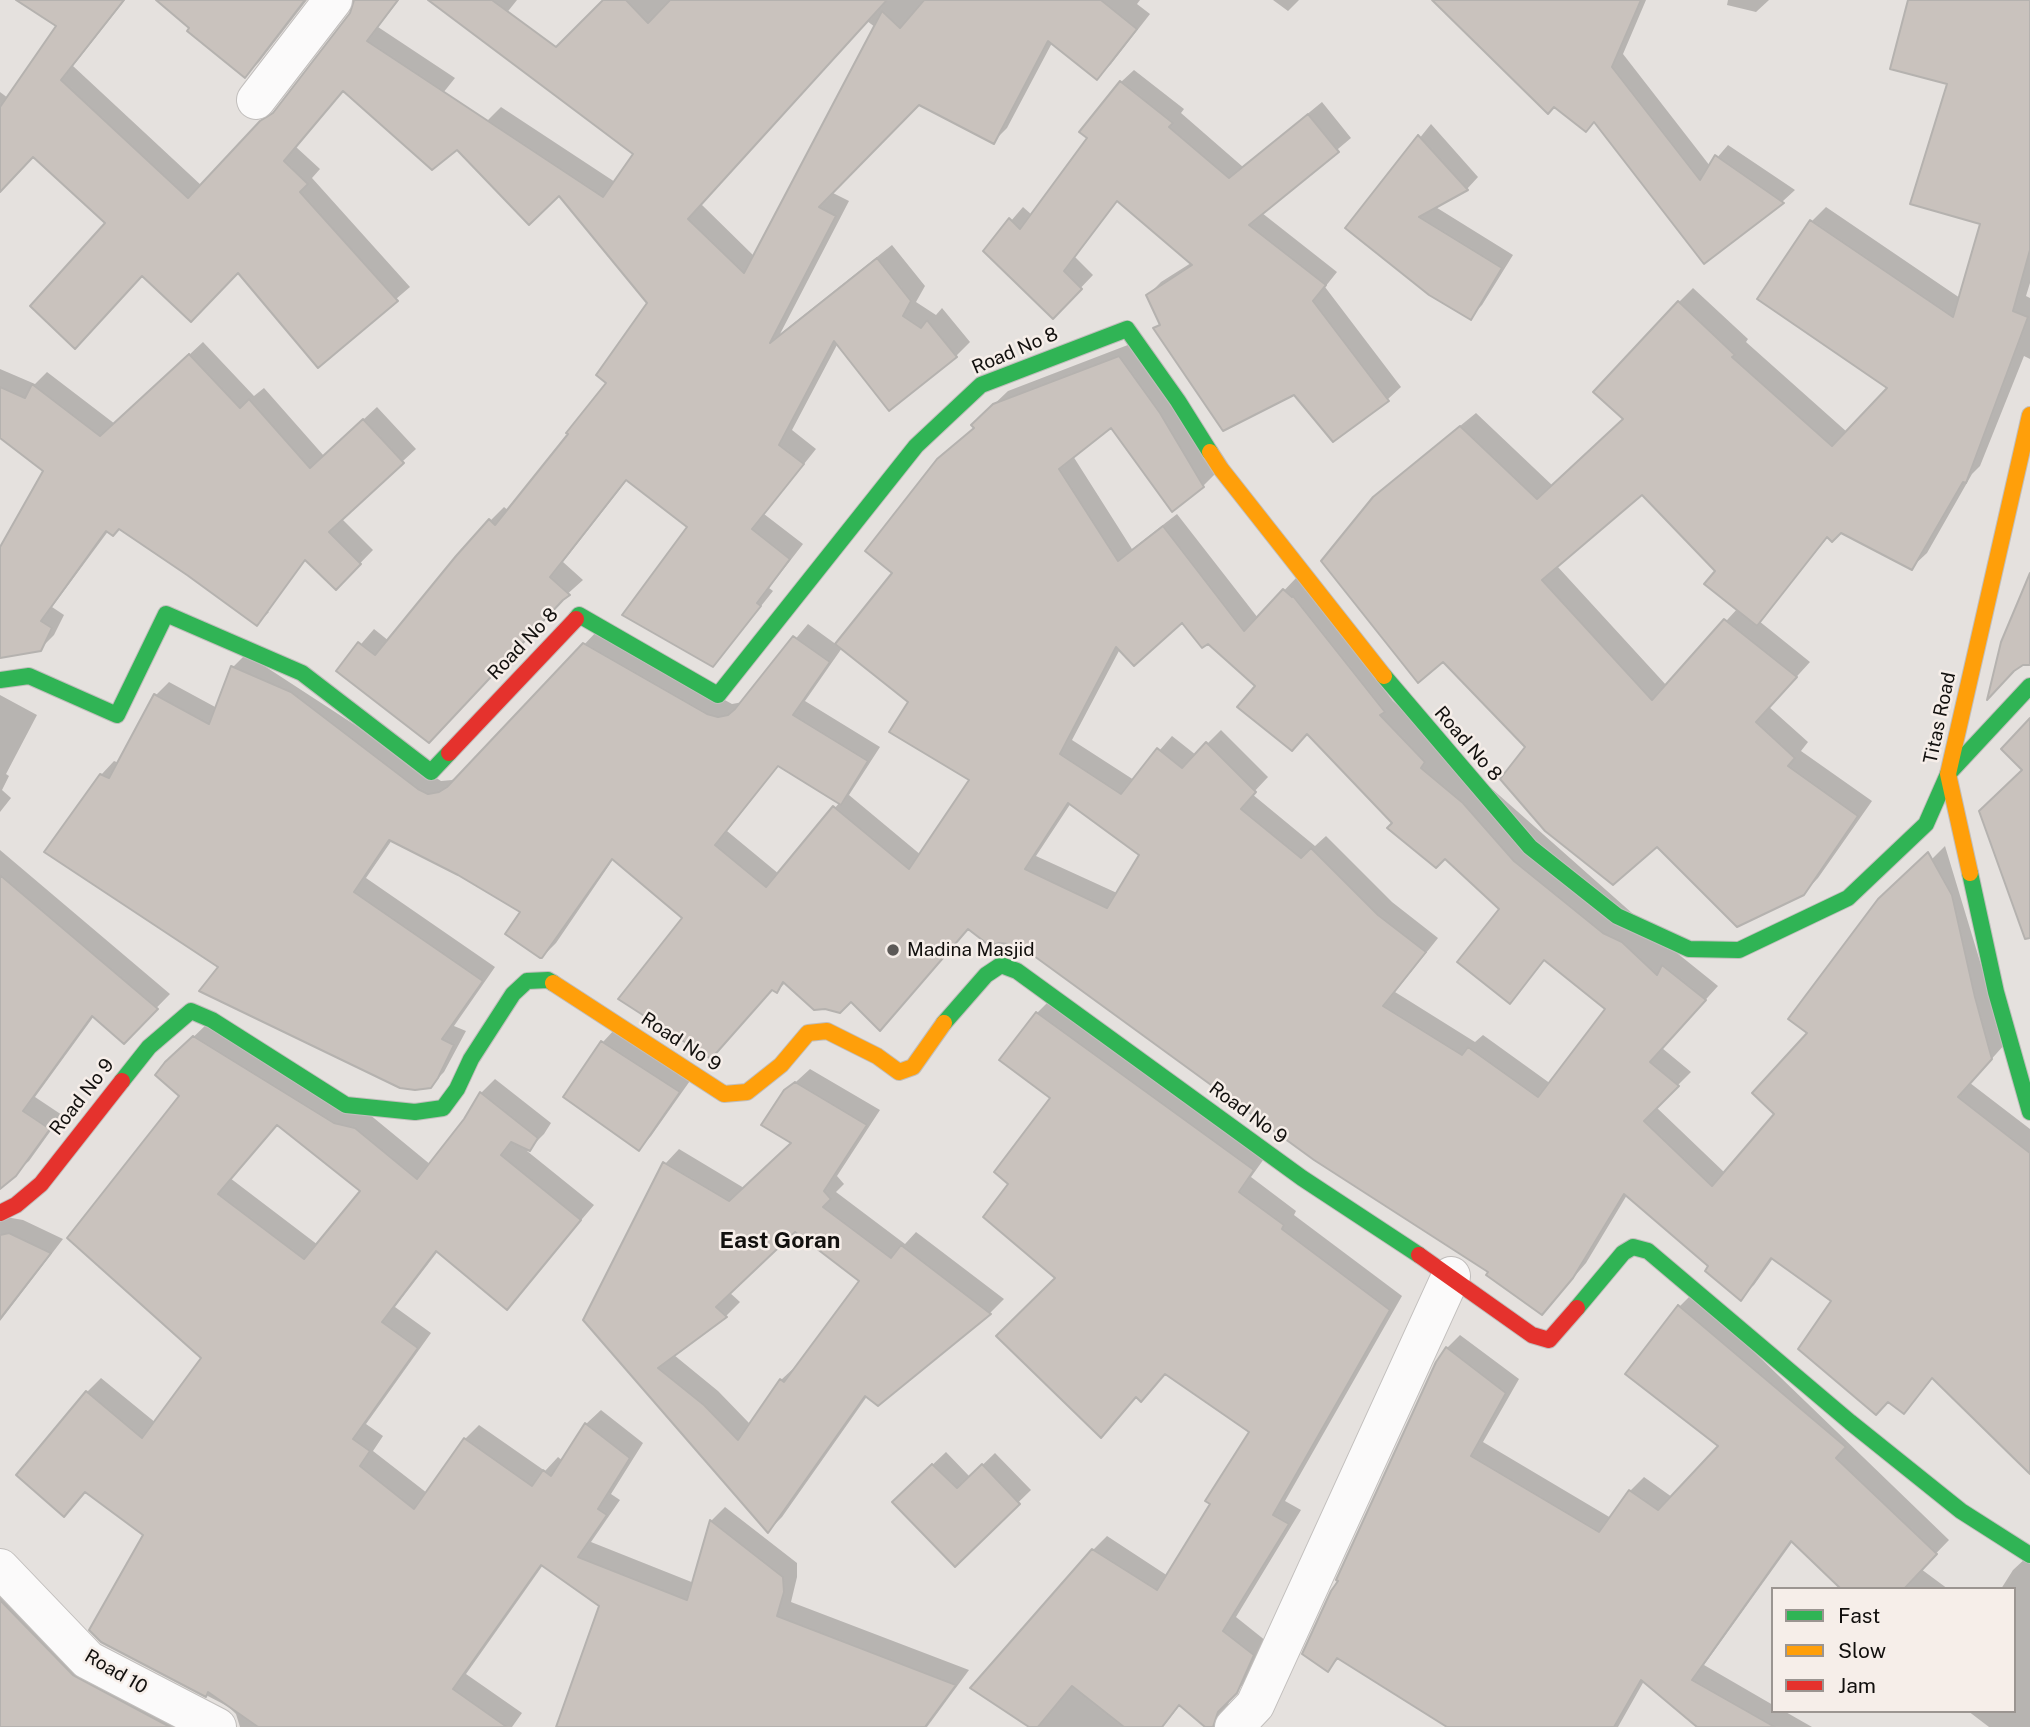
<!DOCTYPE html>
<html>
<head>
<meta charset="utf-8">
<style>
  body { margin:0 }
  #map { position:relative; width:2030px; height:1727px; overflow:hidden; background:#e5e1de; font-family:"Public Sans",sans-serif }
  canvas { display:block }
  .legend { position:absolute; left:1771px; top:1587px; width:245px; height:126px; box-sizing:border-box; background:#f6eee9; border:2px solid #9b9591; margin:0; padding:9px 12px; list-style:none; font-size:21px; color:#12100e }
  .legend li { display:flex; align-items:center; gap:14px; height:35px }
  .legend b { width:35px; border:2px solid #9b9591 }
</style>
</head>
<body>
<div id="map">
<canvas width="2030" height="1727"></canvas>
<ul class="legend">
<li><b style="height:9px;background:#30b455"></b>Fast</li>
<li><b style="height:9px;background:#ff9f0a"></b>Slow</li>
<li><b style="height:9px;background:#e5322d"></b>Jam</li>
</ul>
</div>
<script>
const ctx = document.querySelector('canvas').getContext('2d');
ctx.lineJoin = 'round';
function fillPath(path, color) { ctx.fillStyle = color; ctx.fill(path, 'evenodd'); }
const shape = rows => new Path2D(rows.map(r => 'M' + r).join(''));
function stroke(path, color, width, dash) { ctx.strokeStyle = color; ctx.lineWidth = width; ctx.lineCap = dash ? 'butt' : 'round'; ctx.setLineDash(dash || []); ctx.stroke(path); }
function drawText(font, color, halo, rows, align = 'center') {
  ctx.font = font + ' "Public Sans",sans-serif'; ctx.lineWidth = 5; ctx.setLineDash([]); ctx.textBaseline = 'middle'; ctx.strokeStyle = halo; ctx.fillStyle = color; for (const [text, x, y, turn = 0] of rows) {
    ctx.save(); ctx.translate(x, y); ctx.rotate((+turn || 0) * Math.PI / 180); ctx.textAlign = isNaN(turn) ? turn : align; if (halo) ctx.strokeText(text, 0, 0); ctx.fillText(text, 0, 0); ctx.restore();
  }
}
const shadow = shape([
  [19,0,125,0,73,66,202,186,261,122,283,104,352,14,356,0,399,0,378,27,455,78,415,128,344,90,296,147,320,169,312,178,410,287,318,366,239,271,107,223,34,155,0,190,0,92,8,98,58,26],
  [159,0,307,0,259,62,245,76],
  [430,0,517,0,497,25],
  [605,0,1140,0,1137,4,1150,14,1111,64,1097,78,1052,43,1007,128,993,142,919,103,831,192,849,201,780,334,892,245,925,286,916,302,936,315,942,308,970,342,956,356,838,343,792,430,816,449,764,514,803,544,769,588,773,591,726,650,712,664,690,527,628,479,563,562,583,580,564,597,338,671,374,629,389,641,490,521,504,507,509,511,608,382,649,303,559,193,459,149,501,107,615,182,635,154],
  [867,21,875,27,754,256,701,204],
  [1273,0,1299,0,1288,11],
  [1446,0,1646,0,1623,54,1710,166,1728,145,1795,190,1783,201,1704,262,1595,121],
  [1728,0,1769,0,1756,12,1727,5],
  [1911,0,2030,0,2030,283,2026,296,2030,298,2030,359,2024,356,1980,466,1972,474,1927,553,1912,567,1841,531,1829,536,1759,621,1810,662,1769,707,1808,742,1801,751,1872,801,1818,878,1803,894,1658,845,1527,747,1374,498,1390,483,1476,413,1553,486,1625,419,1679,302,1693,288,1748,339,1746,342,1847,432,1890,387,1812,221,1826,207,1960,298,1982,222,1949,83],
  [1642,493,1717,571,1738,608,1667,686,1557,566],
  [1134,70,1184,109,1181,113,1243,167,1322,102,1351,138,1262,213,1337,272,1325,287,1401,387,1388,399,1334,440,1295,393,1155,328,1161,323,1148,295,1161,282,1191,263,1118,200,1075,257,1093,275,1053,317,985,251,1023,207,1032,215,1089,138,1121,82],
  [1431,124,1478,177,1467,189,1434,206,1513,255,1482,305,1470,317,1348,227],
  [203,342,254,396,264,388,324,456,377,407,416,449,341,518,373,550,336,588,309,552,266,612,269,612,257,624,119,527,109,530,52,607,64,615,54,635,40,649,0,656,0,550,45,471,0,436,0,369,35,384,47,372,115,424],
  [1133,343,1216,473,1203,486,1111,426,1073,456,1132,549,1177,514,1258,618,1297,577,1393,701,1677,953,1718,986,1662,1048,1691,1072,1656,1107,1725,1173,1777,1114,1810,1033,1928,863,1945,846,2005,1044,1970,1083,2030,1129,2030,1455,1934,1377,1904,1412,1833,1300,1774,1257,1754,1285,1740,1298,1711,1266,1627,1195,1586,1263,1555,1299,1490,1272,1031,952,969,928,851,1000,786,982,777,991,684,918,614,858,556,943,542,957,523,912,459,873,392,840,366,878,495,967,454,1026,466,1031,444,1072,430,1086,220,967,101,775,114,761,119,763,156,695,169,682,217,708,233,667,246,654,441,781,452,780,461,775,598,630,732,704,743,702,808,624,837,645,894,572,975,427,987,411,1008,391],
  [1182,620,1307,733,1394,823,1445,856,1501,909,1510,1002,1546,959,1607,1009,1551,1084,1483,1035,1475,1042,1395,992,1438,938,1392,902,1326,836,1315,846,1252,794,1268,777,1221,730,1196,755,1172,736,1134,780,1072,740,1120,649],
  [842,648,910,702,971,779,921,855,849,795,880,747,805,701],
  [779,765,840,802,779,874,727,831],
  [1071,803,1141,854,1117,893,1036,856],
  [0,695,37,715,6,774,9,776,2,790,11,798,0,812],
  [0,850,170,994,124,1041,94,1016,35,1097,62,1115,29,1161,0,1186],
  [1051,999,1266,1156,1251,1177,1296,1211,1294,1215,1402,1296,1285,1501,1301,1510,1236,1617,1266,1641,1250,1677,1231,1697,1224,1715,1212,1727,1208,1727,1180,1705,1163,1727,1032,1727,1093,1550,1107,1536,1168,1576,1212,1503,1251,1432,1166,1372,1141,1400,1058,1278,1010,1184,1052,1098,1037,1013],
  [209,1022,369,1114,431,1165,465,1120,481,1093,495,1079,551,1123,544,1134,527,1151,594,1205,507,1307,438,1251,395,1307,431,1333,366,1424,383,1436,373,1451,427,1493,465,1439,479,1425,545,1471,558,1457,563,1461,586,1424,601,1410,643,1443,611,1494,620,1500,591,1542,694,1583,711,1521,725,1507,797,1563,797,1577,791,1602,969,1670,927,1727,558,1727,601,1605,543,1565,466,1674,522,1713,512,1727,240,1727,236,1714,229,1707,102,1641,146,1534,86,1491,64,1515,87,1392,101,1378,156,1423,204,1358,182,1095,182,1048],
  [278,1124,362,1190,318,1245,230,1178],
  [615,1029,692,1078,651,1136,639,1149,565,1096,603,1042],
  [810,1069,880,1110,837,1176,844,1184,836,1192,905,1244,916,1232,1004,1299,990,1313,878,1404,868,1395,782,1517,768,1531,585,1320,665,1164,679,1149,744,1188,794,1142,786,1091],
  [795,1230,862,1281,797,1367,796,1366,781,1380,750,1424,718,1391,674,1355,726,1316,740,1302,729,1292],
  [0,1216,23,1220,63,1239,0,1321],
  [1693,1293,1949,1540,1921,1569,1948,1589,1844,1589,1793,1541,1704,1665,1773,1705,1773,1711,1784,1711,1812,1727,1700,1727,1644,1681,1618,1727,1451,1727,1340,1657,1328,1669,1341,1580,1447,1348,1460,1335,1519,1379,1483,1442,1611,1518,1630,1491,1644,1477,1672,1497,1721,1446,1680,1306],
  [946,1452,970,1477,995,1453,1031,1490,955,1564,907,1489],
  [2027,1557,2030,1558,2030,1727,1989,1727,1968,1711,2014,1711,2014,1589,2001,1589,2013,1570],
  [0,1570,87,1661,211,1727,0,1727]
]);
const building = shape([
  [16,0,124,0,61,80,188,198,260,121,273,113,350,13,354,0,398,0,367,41,603,197,633,154,428,0,492,0,556,47,603,0,626,0,648,23,670,0,887,0,688,219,744,273,882,11,900,28,924,0,1101,0,1137,29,1097,80,1048,41,994,144,919,105,819,207,836,216,770,343,877,258,911,301,903,316,921,328,927,320,957,357,889,411,834,341,779,445,804,464,752,529,790,559,757,603,761,606,713,667,622,615,687,527,626,480,550,577,570,595,563,600,429,743,336,671,358,642,375,655,456,556,489,519,495,525,568,434,566,433,606,383,596,375,647,303,559,196,529,225,457,150,432,170,343,91,284,161,308,184,300,192,398,301,318,368,238,273,191,322,142,276,75,349,30,306,105,223,33,157,0,192,0,107,56,26,16,0],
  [156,0,305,0,245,78,187,31,189,28,156,0],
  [1432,0,1641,0,1612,67,1700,180,1715,155,1784,203,1704,264,1594,122,1586,132,1554,107,1548,114,1432,0],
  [1908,0,2030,0,2030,250,2013,311,2028,317,1966,483,1963,482,1912,570,1841,533,1832,542,1827,537,1757,626,1704,584,1715,571,1642,495,1542,580,1652,700,1724,619,1797,677,1756,722,1795,758,1788,766,1858,816,1804,895,1737,927,1657,847,1613,885,1545,831,1500,779,1525,747,1443,662,1418,683,1321,561,1373,497,1460,426,1537,499,1623,419,1593,392,1678,301,1735,355,1732,357,1832,446,1887,388,1757,299,1810,220,1953,317,1980,224,1910,204,1947,84,1890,69,1908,0],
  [1120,81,1173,123,1169,127,1229,178,1308,114,1339,152,1249,225,1326,285,1313,301,1389,401,1333,442,1294,395,1223,431,1153,328,1160,325,1146,295,1192,265,1117,201,1064,271,1082,289,1053,319,983,251,1009,218,1020,229,1087,138,1079,132,1120,81],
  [1418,135,1468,190,1419,217,1502,268,1471,320,1429,295,1345,228,1418,135],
  [189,354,240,408,249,399,310,468,363,419,404,463,329,532,361,564,336,590,305,560,257,626,187,575,119,529,113,536,106,531,41,621,52,628,41,651,0,658,0,547,43,471,0,438,0,387,25,398,32,384,100,436,189,354],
  [1119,356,1160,413,1204,487,1172,512,1111,428,1059,469,1118,561,1163,526,1244,631,1283,589,1292,597,1293,596,1385,712,1380,715,1425,762,1421,768,1463,803,1514,861,1603,933,1622,942,1657,975,1662,965,1706,1000,1650,1062,1679,1086,1644,1121,1712,1186,1774,1114,1752,1093,1807,1033,1788,1019,1878,899,1928,852,1952,895,1975,997,1992,1059,1958,1097,2030,1153,2030,1474,1932,1378,1904,1414,1888,1402,1876,1415,1798,1349,1831,1301,1771,1258,1741,1301,1705,1271,1708,1266,1624,1194,1573,1278,1542,1315,1486,1275,1488,1272,1314,1160,1030,953,1008,944,999,943,990,946,968,929,880,1031,851,1002,840,1013,825,1009,814,1010,783,982,777,993,772,990,711,1059,618,999,682,918,612,859,542,958,540,958,505,934,520,912,458,875,389,840,354,892,483,981,442,1039,454,1045,438,1078,431,1088,415,1090,400,1088,199,991,218,967,44,852,100,774,109,778,154,694,209,724,231,666,291,692,418,789,428,794,439,792,447,787,583,643,707,714,718,717,728,715,735,709,793,636,830,662,793,715,868,761,841,805,778,766,715,845,766,887,833,806,909,869,969,780,889,732,908,702,835,644,892,573,865,551,937,459,974,428,971,425,993,404,1119,356],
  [1182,623,1202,648,1208,644,1255,686,1237,707,1292,751,1307,734,1392,823,1387,828,1436,868,1445,859,1499,909,1457,962,1510,1004,1544,960,1605,1009,1538,1097,1468,1047,1462,1055,1383,1006,1426,952,1378,915,1311,848,1301,858,1241,809,1256,792,1206,742,1182,768,1157,748,1121,794,1060,754,1116,647,1134,666,1182,623],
  [1068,803,1139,855,1107,908,1025,869,1068,803],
  [2030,573,2030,665,2023,665,2014,671,1987,700,2001,642,2030,573],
  [2030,718,2030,938,2025,939,1979,811,2022,770,2001,749,2030,718],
  [0,875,158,1009,124,1044,92,1016,23,1111,50,1129,16,1176,0,1189,0,875],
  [1036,1012,1254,1170,1239,1192,1284,1225,1282,1229,1390,1310,1273,1515,1289,1524,1223,1631,1254,1655,1237,1693,1218,1712,1213,1727,1205,1727,1179,1705,1162,1727,1124,1727,1072,1686,1038,1727,1029,1727,970,1688,1092,1549,1157,1590,1210,1504,1205,1501,1249,1432,1165,1374,1141,1402,1136,1397,1101,1438,996,1336,1055,1278,983,1217,1008,1184,994,1172,1050,1098,999,1060,1036,1012],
  [193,1036,334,1123,355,1128,417,1179,464,1119,480,1092,538,1138,530,1151,511,1142,501,1155,581,1220,507,1310,436,1251,382,1322,418,1348,353,1439,370,1451,360,1466,414,1509,464,1438,532,1486,543,1470,551,1476,585,1423,630,1458,598,1509,607,1515,578,1557,687,1600,710,1520,783,1577,784,1592,777,1616,956,1685,925,1727,556,1727,599,1606,541,1565,453,1689,507,1727,258,1727,208,1692,206,1697,101,1642,89,1630,143,1535,85,1492,64,1517,16,1475,86,1391,142,1438,201,1358,67,1238,179,1096,155,1075,165,1062,193,1036],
  [277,1125,360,1191,304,1259,218,1194,277,1125],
  [601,1041,680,1092,639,1151,563,1097,601,1041],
  [795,1082,867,1125,824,1191,831,1199,823,1207,891,1258,901,1245,991,1314,878,1406,865,1396,768,1533,583,1320,663,1162,729,1201,791,1143,761,1125,784,1090,795,1082],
  [795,1232,859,1281,784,1382,780,1379,738,1440,704,1405,658,1368,727,1317,716,1307,795,1232],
  [9,1233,51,1253,0,1319,0,1235,9,1233],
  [1678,1305,1846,1447,1836,1458,1937,1554,1904,1589,1841,1589,1791,1541,1692,1680,1775,1727,1697,1727,1641,1680,1614,1727,1447,1727,1337,1658,1328,1672,1302,1654,1331,1591,1338,1581,1336,1580,1436,1362,1446,1347,1506,1393,1471,1456,1599,1532,1629,1490,1658,1510,1718,1446,1625,1374,1678,1305],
  [932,1464,957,1488,982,1464,1020,1504,955,1567,892,1502,932,1464],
  [0,1600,73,1675,170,1727,0,1727,0,1600]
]);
const street = shape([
  [256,100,333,0],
  [0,1568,88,1660,217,1727],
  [1234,1727,1255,1705,1451,1276]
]);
const fast = shape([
  [576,619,579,615,718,695,916,446,981,385,1127,329,1178,401,1210,452],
  [1384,676,1530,847,1617,916,1689,949,1739,950,1848,898,1926,824,1948,774,2030,686],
  [0,680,29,676,117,715,166,614,302,673,431,772,449,753],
  [1970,873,1996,992,2030,1112],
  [944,1023,986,975,1001,965,1017,971,1302,1178,1419,1255],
  [122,1081,149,1047,191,1011,212,1020,346,1105,415,1112,443,1108,457,1089,471,1059,513,994,527,981,548,980,553,983],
  [1577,1308,1623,1253,1633,1247,1648,1251,1850,1422,1961,1511,2030,1555]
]);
const slow = shape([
  [1210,452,1221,469,1384,676],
  [1970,873,1948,774,2030,415],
  [553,983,724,1094,747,1092,781,1065,808,1033,827,1031,877,1056,899,1072,913,1067,944,1023]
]);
const jam = shape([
  [449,753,576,619],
  [0,1213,16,1205,41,1184,122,1081],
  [1419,1255,1532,1335,1549,1340,1577,1308]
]);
const markers = [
  [893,950,7,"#5c5957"]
];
const streetNames = [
  ["Road No 8",1015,351,-23],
  ["Road No 8",523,644,-46],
  ["Titas Road",1940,718,-78],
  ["Road No 8",1468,744,49],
  ["Road No 9",681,1042,33],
  ["Road No 9",82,1097,-52],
  ["Road No 9",1248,1113,36],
  ["Road 10",116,1672,30]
];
const poiNames = [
  ["Madina Masjid",907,950]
];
const quarterNames = [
  ["East Goran",780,1241]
];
fillPath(shadow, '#0003');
fillPath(building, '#c9c2bd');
stroke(building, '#b5b2af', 2);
stroke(street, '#c1bebc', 40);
stroke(fast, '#c1bebc', 18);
stroke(slow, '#c1bebc', 18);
stroke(jam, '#c1bebc', 18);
stroke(street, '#fbfafa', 38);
stroke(fast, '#30b455', 16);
stroke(slow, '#ff9f0a', 16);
stroke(jam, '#e5322d', 16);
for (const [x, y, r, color] of markers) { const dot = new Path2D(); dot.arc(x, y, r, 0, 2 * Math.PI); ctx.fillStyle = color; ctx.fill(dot); stroke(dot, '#f6eee9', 2.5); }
drawText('19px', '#12100e', '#f6eee9', streetNames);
drawText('19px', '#12100e', '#f6eee9', poiNames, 'left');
drawText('bold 23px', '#12100e', '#f6eee9', quarterNames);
</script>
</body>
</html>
